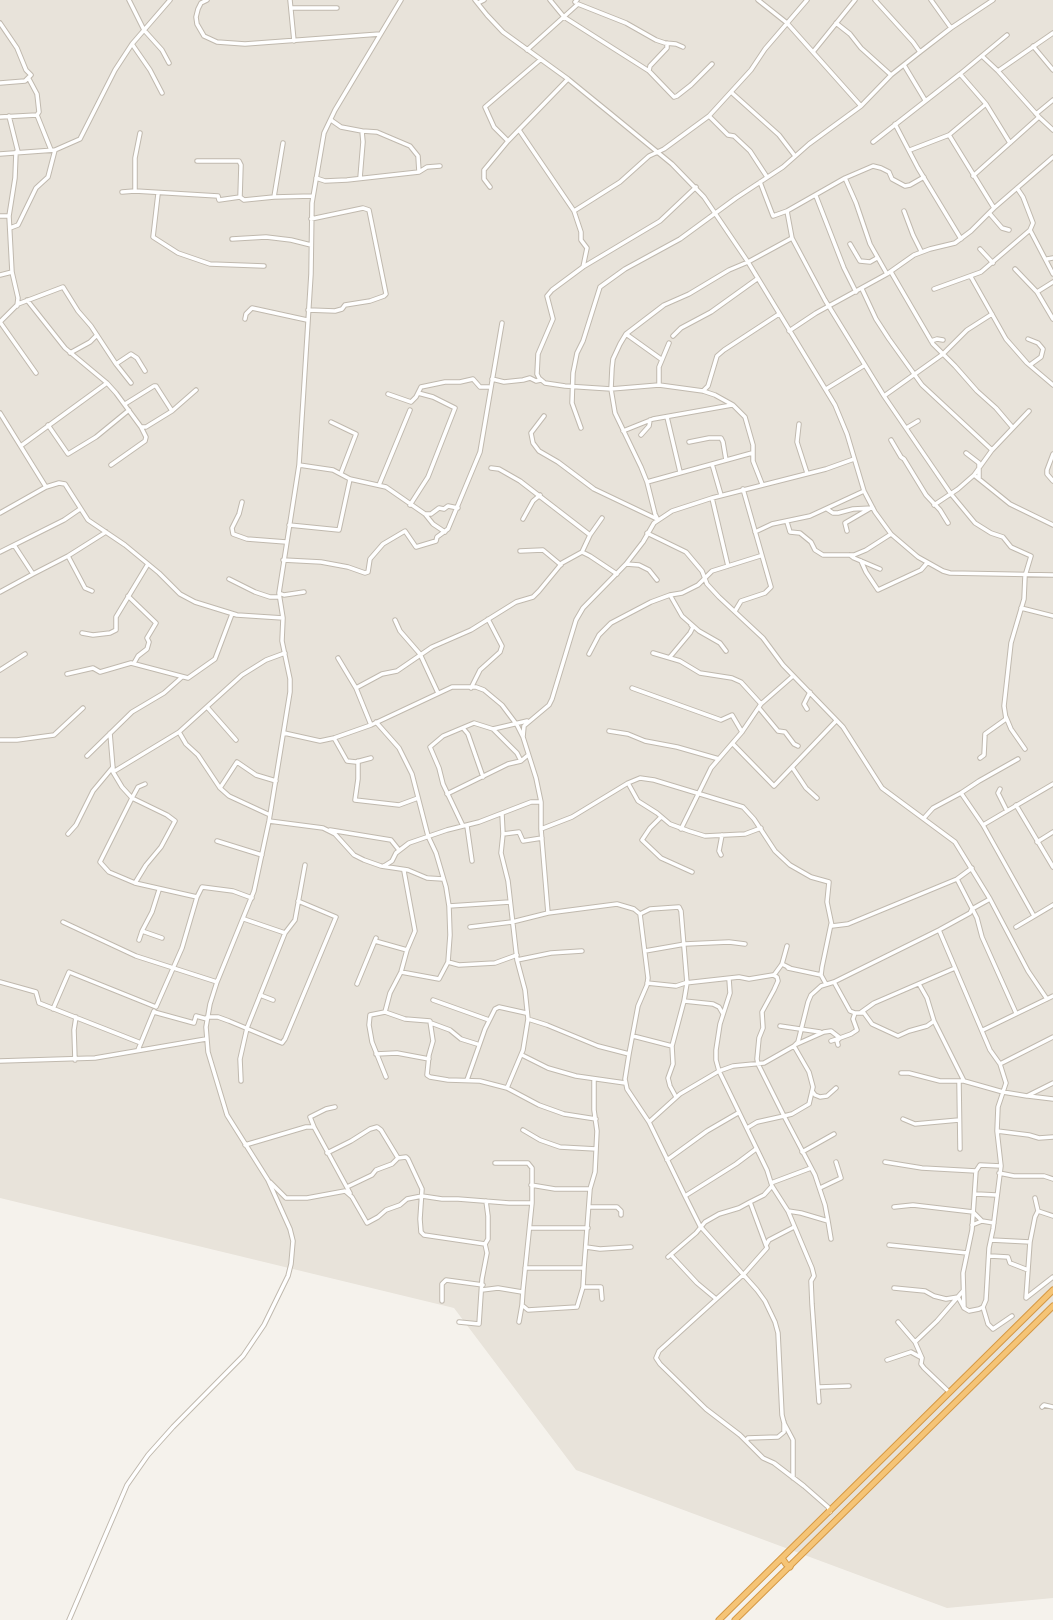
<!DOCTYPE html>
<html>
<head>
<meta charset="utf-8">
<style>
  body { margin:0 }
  canvas { display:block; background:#f5f2ec }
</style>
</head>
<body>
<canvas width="1053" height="1620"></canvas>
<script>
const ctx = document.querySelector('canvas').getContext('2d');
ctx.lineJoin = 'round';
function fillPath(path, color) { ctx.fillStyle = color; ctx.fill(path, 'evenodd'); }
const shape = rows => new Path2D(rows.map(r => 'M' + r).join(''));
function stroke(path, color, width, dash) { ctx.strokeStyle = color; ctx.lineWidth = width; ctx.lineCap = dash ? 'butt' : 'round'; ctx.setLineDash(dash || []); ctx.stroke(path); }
const residential = shape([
  [0,0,1053,0,1053,1598,947,1608,576,1470,454,1308,0,1198]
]);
const minor = shape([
  [129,0,144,30,162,50,169,63],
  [207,0,201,3,198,9,196,17,197,24,204,36,217,42,245,44,380,34],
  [290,0,294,41],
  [475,0,487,15,503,32,568,79,611,114,672,164,704,197,748,262,835,405,847,434,864,491,875,512,891,534,918,557,943,571,950,573,1053,575],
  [550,0,564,17,649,71,674,97,677,96,691,85,712,64],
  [758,0,787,23,861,106],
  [875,0,913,42,920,52],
  [931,0,951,28],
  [575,2,577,0],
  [478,3,484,0],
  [291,8,337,8],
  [0,23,17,48,26,70,31,75,25,81,0,83],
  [836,23,850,34,861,48,891,75],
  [132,44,150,70,162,93],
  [1033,46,1053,70],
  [527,50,578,4,626,23,656,40,665,43,676,44,683,47],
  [813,52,855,0],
  [904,65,925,100],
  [649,71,650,66,667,48,667,43],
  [998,71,1053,33],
  [960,74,986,104,1010,143],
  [29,79,37,94,39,112,37,115,51,150],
  [731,92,779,135,795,156],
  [1036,114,1053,100],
  [9,116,18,152],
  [709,116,728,135,734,136,750,151,767,177],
  [0,117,37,115],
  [1039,117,1053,130],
  [331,120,341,127,362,131,363,142,360,178],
  [895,124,918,168,961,239],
  [519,130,574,211,581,232,581,240,587,248,583,267],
  [362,131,377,132,410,146,418,156,419,172],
  [140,133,135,158,135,191,218,196,219,200,240,197,244,200,274,197,313,196],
  [949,135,994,208],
  [508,141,494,127,485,107,540,60],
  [873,142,960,74,1007,35],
  [910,150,949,135,986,104],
  [16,152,15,178,9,216,12,272,18,298,17,306],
  [0,154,55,150,80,139,115,70,132,44,170,0],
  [197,161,239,161,241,165,240,197],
  [973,176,1039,117,998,71,982,56],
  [316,178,325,181,347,180,419,172,427,167,440,166],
  [845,178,856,203,870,244,887,274],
  [760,182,773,216,787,211,845,178,873,166,881,168,889,172,892,179,905,186,910,185,924,177],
  [490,187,484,179,484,170,508,141,568,79],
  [696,187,660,221,583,267,552,290,547,296,553,319,538,354,537,374,539,378,545,383,565,386,611,389,659,385,703,391,715,395,733,405,745,417,753,445,753,461,762,484],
  [122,192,135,191],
  [158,194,153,237,178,253,210,264,264,266],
  [816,196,844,268,856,292],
  [274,197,283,143],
  [574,211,620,182,649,156,664,149,709,116,751,70,765,49,807,0],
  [787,211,792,238,825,300,884,396,951,494,975,523,991,533,1003,537,1011,547,1031,556,1025,576,1024,599,1011,643,1004,706,1006,719,985,734,984,755,980,758],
  [904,211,913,235,921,251],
  [990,214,1002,228,1009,230],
  [0,216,9,216],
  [10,228,18,225,36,188,48,177,55,150],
  [1030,230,1053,274],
  [232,239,266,237,291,240,311,245],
  [850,244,860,261,870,262,877,258],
  [980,249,993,263],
  [1047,259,1053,258],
  [1015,269,1037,292,1053,319],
  [891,272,933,344,955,366,977,391,996,408,1013,428],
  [0,275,12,272],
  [971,277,1006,339,1027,363,1053,385],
  [862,289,876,319,889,339,922,385,992,450],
  [934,289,981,272,1030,230,1033,223,1023,197,1017,188],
  [1037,292,1053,282],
  [27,300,65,348,107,383,116,393,141,427],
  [308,310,335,311,342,309,345,305,370,301,384,296,386,294,369,210,363,208,311,219],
  [245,319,246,314,252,308,307,320],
  [0,322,18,304,63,287,78,311,91,326,116,364,131,383],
  [0,322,36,373],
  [789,331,816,313,887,274,914,255,930,249,955,243,971,231,994,208,1053,157],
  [626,334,661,359],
  [673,336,681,328,711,312,757,279],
  [1028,339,1038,343,1043,349,1041,357,1030,365],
  [931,341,937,339,943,340],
  [70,353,90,342,97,335],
  [116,364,131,354,137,358,145,371],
  [492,379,504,382,523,380,530,378,536,381,541,380],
  [659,385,659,367,669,343],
  [826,389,865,365],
  [703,391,708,386,717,356,724,350,779,314],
  [388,394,411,402,416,397,421,387,445,382,460,382,473,379,480,387,489,387],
  [884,396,943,354,967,330,992,314],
  [125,404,154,386,156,386,172,411],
  [0,413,46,487,59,483,65,484,88,520,125,545,159,573,180,594,195,602,237,615,283,618],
  [544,416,531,433,533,443,539,451,558,462,594,489,657,519],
  [667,417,680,472],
  [331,422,356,434,341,473],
  [799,424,797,442,807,473],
  [48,425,68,454,96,437,129,410],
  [908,427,918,421],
  [581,428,572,403,573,373,577,353,583,341,600,287,625,269,680,239,736,198,783,167,809,144,861,106,891,75,920,52,951,28,993,0],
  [623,431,653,419,732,405],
  [641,435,649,426,650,420],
  [891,440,901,457,904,459,926,495,940,510,948,523],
  [689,442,709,438,721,438,723,442,726,460],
  [22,445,107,383],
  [966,453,979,463,979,479],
  [1053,454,1047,470,1047,474,1053,481],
  [712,464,721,495],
  [111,465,145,441,146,437,141,427,146,427,172,411,196,390],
  [299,465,333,470,350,479,386,487,425,514,431,514,439,508,444,509,448,506,458,508],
  [491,468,499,469,520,481,590,535],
  [974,475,1010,504,1053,525],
  [647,482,752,453],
  [379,485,410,410],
  [712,498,728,566],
  [242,502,239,514,232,528,233,534,247,539,286,542],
  [410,505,428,477,455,408,433,397,418,393],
  [934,505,958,489,974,475,992,450,1029,411],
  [827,509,833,513,838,513,853,509,873,508],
  [0,513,46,487],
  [425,514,433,524,445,532],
  [602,518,590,535,582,552,590,556,617,574],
  [523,519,533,501,540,495],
  [658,520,655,514,647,482,641,467,615,413,611,389,612,368,613,359,620,344,626,334,664,305,689,294,729,270,748,262,792,238],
  [787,522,790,532,800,533,811,542,815,550,823,555,854,555,866,550,891,534],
  [289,525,339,530,350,479],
  [847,531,845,523,869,509],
  [755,532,772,524,810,516,864,491],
  [647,533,686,552,702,571,707,584,719,597,763,638,783,665,843,727,882,788,955,842,990,899,1028,971,1047,999],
  [14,545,33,574,68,556,106,532],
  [520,551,543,550,561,565],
  [0,552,64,520,80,509],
  [850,555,854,558,880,569],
  [68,556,85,588,92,591],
  [283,560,321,562,348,567,365,573,368,572,370,559,383,544,405,531,416,547,436,541,437,537,448,529,480,452,502,323],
  [861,561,866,572,878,590,921,570,927,563],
  [626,564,639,565,649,570,657,580],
  [229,579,255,592,270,597,279,597],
  [0,592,33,574],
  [279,593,284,595,304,592],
  [670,595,682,616,699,631,720,643,726,651],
  [128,596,156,623,147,638,149,642,147,649,138,656,134,663],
  [1021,608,1053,616],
  [735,611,741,601,765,593,771,587,743,489],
  [395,620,400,631,420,654,438,693],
  [82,633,93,635,110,633,116,630,116,617,148,564],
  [653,653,680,661,700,673,732,678,741,682,761,704],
  [589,654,599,635,611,623,651,602,670,595,682,593,698,585,712,571,760,556],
  [670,657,690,633,693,627,691,625],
  [338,658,356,688,371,725],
  [0,670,25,654],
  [67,674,93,668,100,672,131,663,188,678,215,659,232,614],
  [356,688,382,674,397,671,432,647,471,630,516,602,533,597,539,591,562,563,582,552],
  [471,688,480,670,500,652,502,646,488,619],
  [632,688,721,720,732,715,742,732],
  [207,707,236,740],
  [759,708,778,731,785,732,794,744,798,746],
  [807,709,804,704,810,692],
  [1006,717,1011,729,1025,749],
  [376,722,399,748,412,774,428,836,436,853,446,887,449,906,450,935,448,962,439,979,401,972],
  [463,728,468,734,483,777],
  [493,729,517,753,521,761],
  [609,731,628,734,645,741,677,747,719,759],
  [179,732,113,772,122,787,132,798,167,815,175,821,161,847,146,865,135,883,197,897,202,887,233,891,252,898],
  [110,733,113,769],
  [284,733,320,741,334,738,371,725,452,687,476,687,484,690,502,705,517,725,523,737,536,778,541,802,541,829,548,913],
  [523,737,524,726,549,705,552,699,576,620,583,608,626,564,643,542,654,523,672,511,712,498,826,469,854,459],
  [334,738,347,761,356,762,371,758],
  [0,740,17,740,54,735,83,708],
  [733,744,774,786,836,721],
  [87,756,132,712,164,693,182,677],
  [358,761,358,779,355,800,399,805,418,798],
  [792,767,806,788,817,798],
  [628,783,638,801,657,813,670,824,689,831,705,836,745,834,761,828],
  [220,788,237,762,256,775,276,781],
  [1000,789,998,793,1007,811],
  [961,793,983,825,1034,916],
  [447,794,508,764,521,761,528,755],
  [1016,805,1053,867],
  [502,814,503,834,501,853,508,881,517,960,525,990,528,1019,523,1050,507,1088],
  [270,815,229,796,220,788,198,755,186,744,179,732,242,675,266,660,285,653],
  [661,817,650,828,642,840,661,858,692,872],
  [924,818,933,808,961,793,979,781,1018,759],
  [269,821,323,828,335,834,354,855,364,860,381,866,408,870,427,878,443,879],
  [983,825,1053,784],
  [463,826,443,784,439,768,430,747,443,736,474,723,493,729,527,721],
  [467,826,472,861],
  [541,829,572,817,628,783,640,778,654,780,743,807,754,819,775,851,790,865,811,877,829,882,827,902,832,926,848,924,928,891,957,879,972,868],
  [681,829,711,768,742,732,761,704,793,676],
  [330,830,391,840,399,850],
  [68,834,76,825,93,791,113,767],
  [503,834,519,832,523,841,542,838],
  [217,841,262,855],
  [1037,842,1053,832],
  [721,855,719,851,722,835],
  [384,866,392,861,396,853,409,843,447,830,479,822,531,802,541,802],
  [404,871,415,931,407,950,401,972,390,993,385,1012,405,1019,430,1021,433,1041,429,1055,427,1075,430,1077,448,1080,480,1081,507,1088,539,1105,564,1114,596,1119],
  [957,879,977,918,982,937,1016,1013],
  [135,883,109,872,100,862,132,798,138,787,145,784],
  [159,890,152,912,142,931,162,938],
  [449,906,510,902],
  [244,919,285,933],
  [63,922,136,956,217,982],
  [470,927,512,922,548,913,617,904,634,909,640,914],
  [1016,927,1053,905],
  [939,930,990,1050,1000,1064,1006,1083,998,1107,997,1131,1001,1166,993,1229,989,1248,986,1300,983,1307,979,1309,969,1311,964,1308],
  [139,940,142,931],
  [375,941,407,950],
  [787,946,782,964,790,968],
  [645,951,685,944,729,942,745,944],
  [517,960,551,953,582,951],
  [448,962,459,965,495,963,517,955],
  [788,968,821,975],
  [774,975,782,964],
  [729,979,730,993,720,1024,716,1050,716,1060,719,1071,767,1170,772,1186,764,1195,750,1202,767,1248,744,1274,659,1351,656,1358,660,1364,706,1409,740,1435,763,1458,774,1463,804,1486,828,1507,830,1512],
  [0,982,36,992,39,1003,141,1043],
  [834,982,850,1011,855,1013,860,1013,874,1003,955,968],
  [647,983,676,986,685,983,739,977,749,979,773,975,777,977,778,981,774,990,762,1012,763,1028,759,1038,757,1059,758,1064,784,1116,757,1122,747,1128],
  [357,984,376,938],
  [826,984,821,975,822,967,831,924],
  [919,984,927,998,934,1021],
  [260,995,273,1000],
  [433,1000,489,1020],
  [53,1009,69,972,156,1007,182,948,197,897],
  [154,1012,194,1023,196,1016,207,1019],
  [385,1012,370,1015,369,1025,372,1042,386,1077],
  [860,1013,864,1013,872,1024,898,1036,909,1031,927,1026,934,1021,964,1081,1003,1092,1027,1096,1053,1083],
  [207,1017,218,1017,229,1021,277,1041,282,1043,285,1039,336,917,298,901],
  [528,1019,547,1025,598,1046,629,1054,625,1079,627,1089,649,1122,685,1196,736,1164,756,1149],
  [431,1023,450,1030,461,1039,477,1044],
  [780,1026,820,1032],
  [983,1030,1053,996],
  [633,1036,672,1046,684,1001,713,1004,719,1007,723,1014],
  [831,1041,840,1038,837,1041,838,1045],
  [797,1044,824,1032,831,1031,840,1038,851,1034,857,1030,853,1019,855,1013],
  [672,1046,673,1064,668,1078,670,1086,676,1097],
  [138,1050,154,1011],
  [376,1054,397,1053,429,1059],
  [629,1054,638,1006,647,985,648,978,640,914,650,909,679,907,681,911,687,983,684,1001],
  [522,1055,548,1068,576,1076,625,1083],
  [75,1060,74,1030,76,1017],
  [0,1061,95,1058,206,1039],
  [1000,1064,1053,1037],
  [901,1073,909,1073,940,1081,964,1081],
  [467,1080,485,1029,495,1009,499,1007,526,1013],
  [241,1081,240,1059,247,1028,285,933,295,920,305,865],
  [959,1082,960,1149],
  [812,1091,815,1095,820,1097,827,1096,836,1088],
  [1028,1096,1053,1099],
  [903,1119,915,1124,959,1120],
  [649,1122,680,1094,719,1071,733,1066,764,1063,794,1046,798,1042,808,1002,811,995,821,986,834,982,939,930,970,913,972,909,990,899],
  [314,1127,310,1117,326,1109,335,1107],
  [523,1130,540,1140,560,1147,596,1149],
  [997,1131,1029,1135,1039,1138,1053,1137],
  [245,1145,306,1127,314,1127,350,1193],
  [802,1152,834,1134],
  [327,1153,351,1141,370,1129,377,1127,381,1130,398,1158,406,1157,408,1159,422,1189,420,1219,421,1232,424,1235,485,1244,488,1239,488,1216,486,1201],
  [667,1160,707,1131,738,1113],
  [885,1162,922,1168,976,1171],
  [999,1173,1014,1176,1044,1176,1053,1179],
  [270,1182,286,1198,307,1198,345,1191,352,1197,367,1223,378,1217,386,1210,400,1205,407,1199,422,1196,442,1199,458,1199,509,1203,532,1203,532,1168,528,1163,495,1163],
  [771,1183,811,1168],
  [531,1185,555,1189,590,1189,595,1172,597,1131,594,1110,594,1080],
  [772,1186,788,1211,812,1268,814,1276,811,1281,812,1304,819,1402],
  [347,1187,372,1175,376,1170,392,1164,398,1158],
  [820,1188,841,1178,836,1162],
  [976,1194,996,1195],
  [685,1196,700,1226,757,1290,765,1301,775,1322,778,1333,782,1415,784,1423,793,1440,793,1478],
  [589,1207,617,1207,621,1211,621,1215],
  [894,1207,913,1205,973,1212,982,1221],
  [788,1211,801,1213,828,1221,825,1205,815,1175,784,1116,792,1114,809,1104,813,1087,809,1072,794,1046],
  [1038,1211,1053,1216],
  [828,1221,831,1239],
  [972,1225,982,1221,994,1223],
  [530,1228,588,1228],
  [1030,1242,1035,1217,1038,1211,1035,1198],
  [766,1245,769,1240,794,1227],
  [889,1245,967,1253],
  [586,1247,600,1249,631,1247],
  [671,1255,697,1283,715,1298],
  [990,1256,1008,1257,1010,1263,1028,1270,1030,1242,991,1240],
  [668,1257,696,1233,705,1222,719,1214,739,1208,750,1202],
  [525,1268,584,1268,583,1287,577,1307,528,1310,522,1305,523,1290,532,1203],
  [584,1268,590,1189],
  [1028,1270,1026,1298,1053,1277],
  [583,1287,601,1287,602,1299],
  [894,1288,925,1291,934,1296,946,1299,958,1297,964,1308,963,1273,972,1230,976,1171,980,1165,1001,1166],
  [482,1290,498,1288,522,1292],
  [442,1301,442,1284,446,1280,483,1285],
  [983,1307,988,1324,993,1329,1012,1316],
  [459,1322,479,1324,482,1279,487,1253,485,1244],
  [519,1322,522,1305],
  [898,1322,915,1342,922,1358,921,1364,924,1368,947,1390],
  [915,1342,937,1321,963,1291],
  [887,1360,911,1352,922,1358],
  [819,1387,849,1386],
  [1042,1407,1044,1405,1053,1407],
  [746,1441,748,1438,778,1437,784,1432,784,1422],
  [69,1620,127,1485,148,1455,173,1427,243,1356,264,1325,288,1276,291,1264,293,1241,290,1229,268,1180,227,1115,208,1052,206,1027,210,1004,217,982,254,891,269,821,290,692,290,679,282,641,283,618,279,593,299,465,311,274,312,203,324,133,335,110,401,0]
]);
const highway = shape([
  [782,1558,786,1564,790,1567,791,1565],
  [719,1620,1053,1290],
  [735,1620,1053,1306]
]);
fillPath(residential, '#e8e3da');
stroke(minor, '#c0b9ae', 5.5);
stroke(highway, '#d59946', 7);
stroke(minor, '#fff', 3.5);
stroke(highway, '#f5c476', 5);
</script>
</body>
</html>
